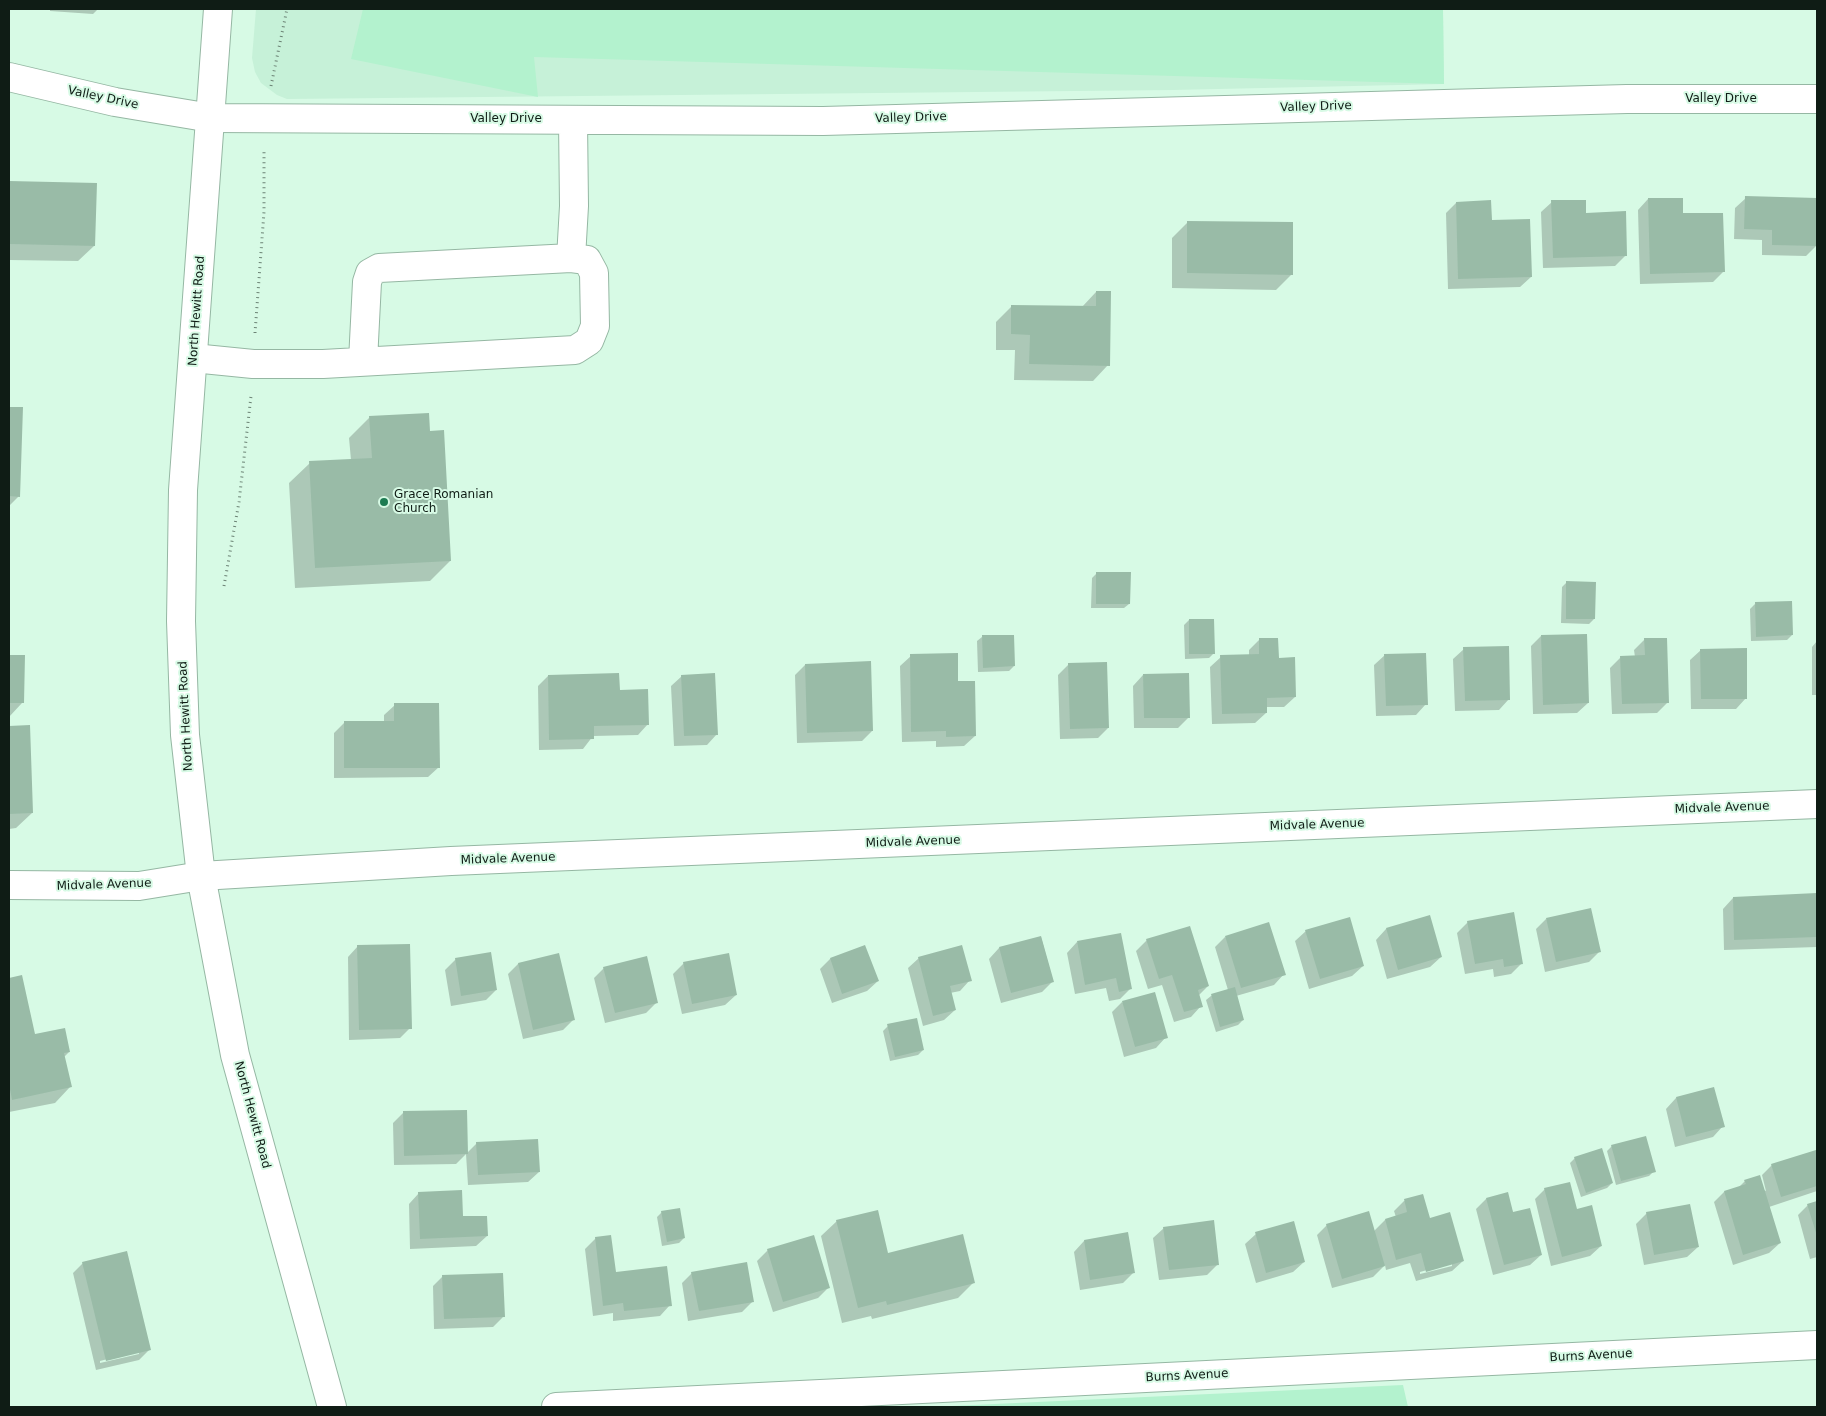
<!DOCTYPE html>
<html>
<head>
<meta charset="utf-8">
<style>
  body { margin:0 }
  #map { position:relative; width:1826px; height:1416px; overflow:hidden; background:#d7fae5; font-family:"DejaVu Sans",sans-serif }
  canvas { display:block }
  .frame { position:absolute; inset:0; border:10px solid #0f1c15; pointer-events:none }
</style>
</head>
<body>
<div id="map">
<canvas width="1826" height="1416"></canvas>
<div class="frame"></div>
</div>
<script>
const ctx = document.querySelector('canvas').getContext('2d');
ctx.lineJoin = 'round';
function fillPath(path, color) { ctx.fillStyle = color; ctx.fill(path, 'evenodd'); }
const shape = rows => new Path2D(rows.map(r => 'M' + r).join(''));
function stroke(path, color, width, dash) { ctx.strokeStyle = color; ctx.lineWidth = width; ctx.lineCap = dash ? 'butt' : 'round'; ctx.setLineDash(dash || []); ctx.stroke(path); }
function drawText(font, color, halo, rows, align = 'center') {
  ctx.font = font + ' "DejaVu Sans",sans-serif'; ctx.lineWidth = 4; ctx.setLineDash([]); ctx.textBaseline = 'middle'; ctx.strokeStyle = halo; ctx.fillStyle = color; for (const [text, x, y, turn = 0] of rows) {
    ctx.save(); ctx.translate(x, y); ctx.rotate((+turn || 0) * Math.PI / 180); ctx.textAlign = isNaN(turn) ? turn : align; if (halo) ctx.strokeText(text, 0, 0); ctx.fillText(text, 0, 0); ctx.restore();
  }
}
const built = shape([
  [256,9,1443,9,1444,84,1173,90,287,99,277,95,261,83,255,72,252,58]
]);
const green = shape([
  [363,9,1443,9,1444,84,534,57,538,97,351,59],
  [1403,1385,1408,1407,930,1407]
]);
const shadow = shape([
  [50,9,98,9,93,14,50,11],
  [9,182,95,184,94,246,78,261,9,260],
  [1746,198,1817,199,1816,246,1806,256,1762,255,1762,240,1734,239,1735,208],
  [1648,199,1723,272,1713,282,1640,284,1638,210],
  [1552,202,1585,214,1626,255,1615,266,1543,268,1541,212],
  [1456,203,1491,221,1531,277,1520,287,1448,289,1446,213],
  [1188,222,1292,274,1276,290,1172,288,1172,238],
  [1096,292,1108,365,1093,381,1014,380,1015,350,996,350,996,322,1012,306,1082,307],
  [9,408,22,408,19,496,9,506],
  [370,417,429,433,450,561,430,581,295,588,289,483,310,463,351,460,349,438],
  [1097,573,1129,604,1124,608,1091,608,1092,578],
  [1567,582,1594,619,1589,624,1561,623,1562,587],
  [1755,604,1792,635,1787,640,1751,641,1750,609],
  [1189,620,1214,653,1209,658,1185,659,1184,625],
  [1541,636,1588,703,1577,713,1533,714,1531,646],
  [982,637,1014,666,1009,671,978,672,977,641],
  [1260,639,1278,659,1295,697,1284,707,1266,707,1266,713,1255,723,1212,724,1210,667,1221,657,1249,656,1249,650],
  [1645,639,1668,702,1657,713,1612,714,1610,668,1621,657,1635,657,1634,650],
  [1817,641,1817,695,1812,695,1812,647],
  [1464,649,1509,699,1499,710,1455,711,1453,659],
  [1701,650,1746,698,1736,709,1691,709,1690,660],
  [1385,655,1426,704,1416,715,1376,716,1374,665],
  [911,656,957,682,975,736,964,746,936,747,936,741,902,742,900,666],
  [9,657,23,657,22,703,9,717],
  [1069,664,1108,728,1098,738,1060,739,1058,675],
  [805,665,872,731,862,741,797,743,795,675],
  [1143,675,1189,717,1178,728,1134,728,1133,686],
  [548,676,618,691,648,724,638,735,593,736,583,749,539,750,538,686],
  [682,676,717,734,707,745,674,746,671,686],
  [395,705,439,767,428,777,334,778,334,733,344,723,384,722,384,715],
  [28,726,32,813,16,828,9,829,9,727],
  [1817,895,1817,947,1724,950,1723,909,1733,898],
  [1429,917,1441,957,1430,967,1387,979,1376,940,1386,929],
  [1546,919,1599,952,1589,962,1545,972,1536,929],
  [1468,922,1522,963,1511,974,1494,977,1493,969,1465,974,1457,933],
  [1306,931,1363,966,1352,976,1309,989,1295,941],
  [1041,937,1053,981,1042,992,1001,1003,989,959,999,948],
  [1225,937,1284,974,1274,985,1236,996,1243,1020,1238,1025,1216,1032,1206,1000,1211,996,1228,990,1215,947],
  [1147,940,1208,986,1198,996,1201,1006,1191,1017,1174,1022,1162,985,1148,989,1136,951],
  [1077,942,1131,988,1120,999,1109,1001,1106,988,1075,994,1067,953],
  [358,946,410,1028,400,1038,349,1040,348,957],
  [864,946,878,981,867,991,832,1003,820,969,830,959],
  [558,954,574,1019,563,1030,523,1039,508,974,518,964],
  [919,958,970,980,960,991,950,993,955,1010,944,1020,923,1026,908,968],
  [456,959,496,990,486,1000,451,1006,445,970],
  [684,963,736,995,725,1005,682,1014,673,974],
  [604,968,657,1002,646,1013,605,1023,594,978],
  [21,976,34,1036,69,1052,64,1057,70,1087,55,1103,9,1112,9,979],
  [1122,1002,1166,1037,1156,1048,1124,1057,1112,1012],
  [888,1026,923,1050,918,1055,890,1061,883,1031],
  [1713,1089,1723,1126,1713,1137,1675,1147,1666,1109,1676,1098],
  [404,1112,467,1153,477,1143,539,1172,528,1182,468,1185,466,1154,456,1164,394,1165,393,1123],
  [1612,1146,1654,1171,1649,1176,1616,1185,1607,1151],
  [1816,1152,1817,1191,1769,1207,1780,1243,1769,1253,1733,1265,1714,1202,1724,1192,1739,1187,1745,1181,1766,1191,1762,1175,1772,1165],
  [1575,1158,1612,1183,1607,1188,1581,1197,1570,1163],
  [1545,1189,1576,1210,1601,1246,1590,1256,1551,1266,1535,1199],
  [419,1193,462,1217,487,1236,476,1246,410,1249,409,1204],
  [1507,1193,1513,1213,1541,1255,1530,1265,1493,1275,1476,1209,1486,1199],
  [1423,1195,1429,1220,1463,1261,1452,1271,1416,1281,1410,1263,1386,1270,1385,1265,1373,1277,1332,1288,1317,1235,1327,1225,1373,1232,1385,1220,1396,1217,1394,1211,1404,1201],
  [1452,1263,1452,1266,1420,1274,1420,1272],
  [1817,1202,1817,1257,1810,1259,1798,1215,1808,1205],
  [662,1212,684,1238,679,1243,662,1246,657,1217],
  [1647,1213,1698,1247,1687,1257,1644,1265,1636,1224],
  [837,1221,887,1254,974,1282,958,1298,872,1319,871,1316,842,1323,821,1236],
  [1164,1228,1218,1264,1207,1275,1159,1280,1153,1238],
  [1127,1234,1134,1272,1123,1283,1080,1290,1074,1252,1084,1241],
  [1256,1234,1304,1262,1293,1272,1256,1283,1245,1244],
  [596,1238,615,1274,670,1305,660,1316,613,1321,613,1313,593,1316,585,1249],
  [768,1250,829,1287,818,1298,773,1312,757,1261],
  [83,1263,150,1349,139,1360,96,1370,73,1273],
  [139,1351,139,1354,100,1363,100,1361],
  [692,1273,753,1301,742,1312,688,1321,682,1283],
  [443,1276,503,1317,493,1327,434,1329,433,1286]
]);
const building = shape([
  [9,181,97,183,95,246,9,244],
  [1745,196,1817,198,1817,246,1772,245,1772,230,1744,229],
  [1648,198,1683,198,1683,213,1723,213,1725,272,1650,274],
  [1491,200,1492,220,1530,219,1532,277,1458,279,1456,202],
  [1551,200,1586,200,1586,213,1626,211,1627,256,1553,258],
  [1187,221,1293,222,1293,275,1187,273],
  [1096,291,1111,291,1110,366,1029,364,1030,335,1011,334,1011,305,1096,306],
  [9,407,23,407,20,497,9,496],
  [429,413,430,431,444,430,451,561,315,568,309,461,372,458,369,416],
  [1096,572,1131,572,1130,604,1096,604],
  [1566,581,1596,582,1595,619,1566,619],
  [1792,601,1793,635,1756,637,1755,602],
  [1189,619,1214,619,1215,654,1189,654],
  [1587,634,1589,703,1543,705,1541,635],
  [982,635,1014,635,1015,666,983,668],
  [1259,638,1278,638,1279,658,1295,657,1296,697,1267,698,1267,713,1222,714,1220,655,1259,654],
  [1644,638,1667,638,1669,703,1622,704,1620,656,1645,655],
  [1509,646,1510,700,1465,701,1463,647],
  [1747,648,1747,699,1701,699,1700,649],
  [958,653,958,681,975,681,976,736,946,737,946,731,911,732,910,654],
  [1426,653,1428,705,1386,706,1384,654],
  [9,655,25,655,24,703,9,703],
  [871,661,873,731,807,733,805,664],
  [1107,662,1109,728,1070,729,1068,663],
  [619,673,620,690,648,689,649,725,594,726,594,739,549,740,548,675],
  [715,673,718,735,684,736,681,675],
  [1189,673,1190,718,1144,718,1143,674],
  [394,703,439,703,440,768,344,768,344,721,394,721],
  [30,725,33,813,9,814,9,726],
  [1817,893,1817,937,1734,940,1733,897],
  [1591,908,1601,952,1556,962,1546,918],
  [1514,912,1523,964,1504,967,1503,959,1475,964,1467,921],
  [1430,915,1442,957,1398,970,1386,928],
  [1350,917,1364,966,1320,979,1305,930],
  [1269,922,1286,975,1241,988,1225,936],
  [1190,926,1209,986,1198,990,1203,1007,1184,1012,1172,975,1159,979,1146,939],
  [1121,933,1132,989,1119,992,1116,978,1085,985,1077,941],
  [1041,936,1054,982,1011,993,999,947],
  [410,944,412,1029,359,1030,357,945],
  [865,945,879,981,842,994,830,958],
  [962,945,972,981,950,986,956,1010,933,1016,918,957],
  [491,952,497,990,461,996,455,958],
  [559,953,575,1020,533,1030,518,963],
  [729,953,737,995,692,1004,683,962],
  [647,956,658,1003,615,1013,603,967],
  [22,975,35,1034,65,1028,70,1052,64,1053,72,1087,12,1100,9,1084,9,978],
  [1235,987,1244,1020,1220,1027,1211,994],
  [1155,992,1168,1038,1135,1047,1122,1001],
  [917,1018,924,1050,895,1057,887,1024],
  [1714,1087,1725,1127,1686,1137,1676,1097],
  [467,1110,468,1154,404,1156,403,1111],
  [1646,1136,1656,1172,1621,1181,1611,1145],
  [538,1139,540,1172,478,1175,476,1142],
  [1602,1148,1613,1183,1586,1193,1574,1157],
  [1816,1150,1817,1186,1781,1197,1771,1164],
  [1760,1175,1781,1243,1743,1255,1724,1191,1746,1184,1744,1180],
  [1570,1182,1577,1209,1592,1205,1602,1246,1562,1257,1544,1188],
  [462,1190,463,1216,487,1216,488,1236,420,1239,418,1192],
  [1508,1192,1513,1212,1530,1208,1542,1255,1504,1265,1486,1198],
  [1423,1194,1430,1218,1450,1212,1464,1261,1426,1272,1421,1253,1396,1260,1385,1219,1407,1212,1404,1199],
  [1817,1201,1817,1236,1807,1204],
  [1690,1204,1699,1247,1654,1255,1646,1212],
  [680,1208,685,1238,667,1242,661,1211],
  [878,1210,888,1253,963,1234,975,1283,887,1305,886,1301,858,1308,836,1220],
  [1369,1211,1385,1266,1342,1279,1326,1224],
  [1214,1220,1219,1265,1169,1270,1163,1227],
  [1294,1221,1305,1262,1266,1273,1255,1232],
  [1128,1232,1135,1273,1090,1280,1084,1240],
  [611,1235,616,1272,667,1266,672,1306,624,1311,623,1303,603,1306,595,1237],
  [814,1235,830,1288,783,1302,767,1249],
  [127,1251,151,1350,106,1361,82,1262],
  [747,1262,754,1302,699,1311,691,1272],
  [503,1273,505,1317,444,1319,442,1275]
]);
const path = shape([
  [271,86,287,9],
  [255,333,264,212,264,149],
  [224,586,239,502,251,396]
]);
const minor = shape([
  [9,77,115,102,211,118,823,121,1627,99,1817,99],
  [571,258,574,206,573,120],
  [193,358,253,364,323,364,575,350,589,341,595,326,594,273,587,260,571,258,379,268,370,273,367,282,363,361],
  [9,885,139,886,201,876,451,861,1817,804],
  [556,1407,1817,1345]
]);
const major = shape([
  [218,9,183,490,181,621,185,735,201,876,235,1055,332,1407]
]);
const markers = [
  [384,502,5,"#1d7b52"]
];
const streetNames = [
  ["Valley Drive",103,98,12],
  ["Valley Drive",1721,99],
  ["Valley Drive",1316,107,-2],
  ["Valley Drive",911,118,-2],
  ["Valley Drive",506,119],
  ["North Hewitt Road",197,311,-86],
  ["North Hewitt Road",186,716,-93],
  ["Midvale Avenue",1722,808,-2],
  ["Midvale Avenue",1317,825,-2],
  ["Midvale Avenue",913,842,-2],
  ["Midvale Avenue",508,859,-2],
  ["Midvale Avenue",104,885,-2],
  ["North Hewitt Road",252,1115,75],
  ["Burns Avenue",1591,1356,-3],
  ["Burns Avenue",1187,1376,-3]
];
const poiNames = [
  ["Grace Romanian",394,495],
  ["Church",394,509]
];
fillPath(built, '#c6f1d8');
fillPath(green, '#b3f2ce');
fillPath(shadow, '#0003');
fillPath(building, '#99bba7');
stroke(minor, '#95b7a3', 30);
stroke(major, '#95b7a3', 30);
stroke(path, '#6c8375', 3, [1, 4]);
stroke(minor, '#fff', 28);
stroke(major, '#fff', 28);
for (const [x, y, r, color] of markers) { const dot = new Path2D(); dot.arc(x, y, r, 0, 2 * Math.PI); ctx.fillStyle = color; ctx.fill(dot); stroke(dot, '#d7fae5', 2); }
drawText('12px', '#0f1c15', '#d7fae5', streetNames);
drawText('12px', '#0f1c15', '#d7fae5', poiNames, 'left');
</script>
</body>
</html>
